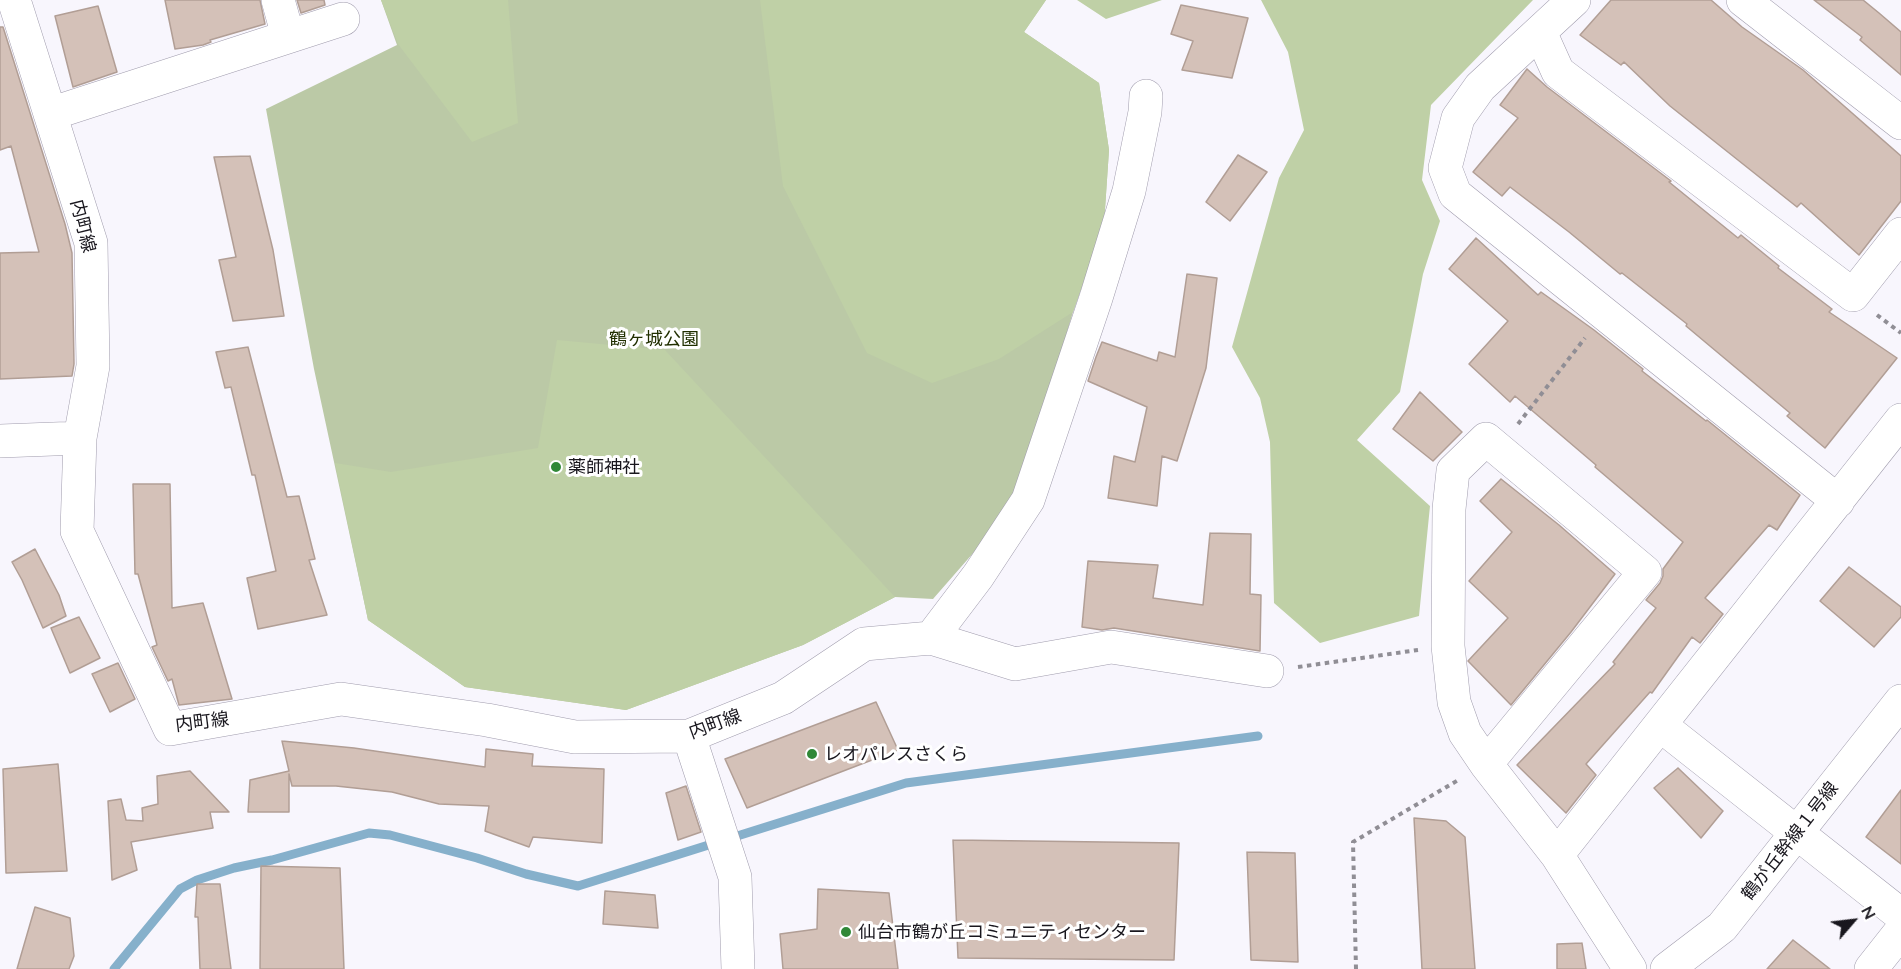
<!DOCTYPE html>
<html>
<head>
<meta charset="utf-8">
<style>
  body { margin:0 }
  #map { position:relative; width:1901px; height:969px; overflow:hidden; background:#f8f6fd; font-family:Lato,sans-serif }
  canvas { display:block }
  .north { position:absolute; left:1823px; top:891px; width:60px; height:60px; -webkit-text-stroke:4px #fff; paint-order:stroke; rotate:62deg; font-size:16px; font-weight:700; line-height:24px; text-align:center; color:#19171e }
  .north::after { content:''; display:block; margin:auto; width:21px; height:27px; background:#19171e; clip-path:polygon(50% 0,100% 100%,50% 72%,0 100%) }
</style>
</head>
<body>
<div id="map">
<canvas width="1901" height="969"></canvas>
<div class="north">N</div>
</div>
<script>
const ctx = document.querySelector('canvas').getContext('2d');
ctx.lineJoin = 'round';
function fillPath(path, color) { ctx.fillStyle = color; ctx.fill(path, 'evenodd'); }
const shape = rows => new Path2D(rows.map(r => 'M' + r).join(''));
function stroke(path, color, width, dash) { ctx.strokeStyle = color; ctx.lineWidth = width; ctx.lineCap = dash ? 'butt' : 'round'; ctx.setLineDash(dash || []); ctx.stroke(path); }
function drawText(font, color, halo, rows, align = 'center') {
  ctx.font = font + ' Lato,"Noto Sans JP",sans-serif'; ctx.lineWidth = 6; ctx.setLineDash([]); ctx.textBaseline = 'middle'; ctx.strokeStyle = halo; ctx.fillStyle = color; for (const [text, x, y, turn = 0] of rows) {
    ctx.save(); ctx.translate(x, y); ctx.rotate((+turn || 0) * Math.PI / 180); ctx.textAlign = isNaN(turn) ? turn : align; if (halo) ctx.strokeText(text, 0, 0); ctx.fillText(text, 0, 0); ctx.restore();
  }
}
const green = shape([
  [381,0,1046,0,1024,32,1099,83,1109,150,1104,224,1073,312,1016,504,933,599,895,597,803,645,626,710,465,687,368,620,314,369,266,109,397,45]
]);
const forest = shape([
  [381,0,508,0,518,123,472,142,398,44],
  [760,0,1046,0,1024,32,1099,83,1109,150,1104,224,1073,312,999,359,932,383,867,353,783,186],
  [1077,0,1162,0,1106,19],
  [1261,0,1533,0,1431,105,1422,180,1440,221,1423,274,1400,392,1357,440,1430,506,1419,616,1320,643,1274,603,1270,442,1260,398,1232,347,1279,178,1304,130,1288,52],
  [557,340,665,350,895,597,803,645,626,710,465,687,368,620,335,463,391,472,538,448]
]);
const stream = shape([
  [114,969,180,889,197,880,234,868,272,860,369,833,390,835,477,858,526,874,578,886,906,783,1258,736]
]);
const building = shape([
  [165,0,260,0,265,24,210,40,211,42,203,45,175,49,165,0],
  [297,0,324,0,325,5,301,13,297,0],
  [1611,0,1711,0,1742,27,1803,70,1901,156,1901,201,1859,255,1801,203,1797,207,1670,106,1624,62,1621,65,1580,35,1611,0],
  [1814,0,1863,0,1879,13,1901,32,1901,75,1860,40,1862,37,1814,0],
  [1181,5,1248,18,1232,78,1182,70,1193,41,1171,34,1181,5],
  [98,6,117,72,73,87,55,16,98,6],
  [0,27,3,27,65,224,72,253,74,364,72,376,0,379,0,253,39,252,11,146,0,150,0,27],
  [1527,69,1547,87,1671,181,1669,182,1738,238,1741,235,1779,266,1778,268,1832,309,1829,312,1897,358,1825,448,1787,416,1790,413,1686,326,1687,324,1622,273,1620,274,1569,232,1510,187,1502,196,1473,172,1518,118,1500,105,1527,69],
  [1238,155,1267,172,1230,221,1206,202,1238,155],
  [250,156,273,250,284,316,233,321,219,260,236,257,214,157,250,156],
  [1476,238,1538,295,1541,292,1594,330,1643,369,1642,371,1706,421,1707,420,1800,495,1777,530,1769,525,1705,598,1723,614,1700,643,1692,637,1652,693,1650,692,1586,764,1596,775,1566,813,1517,765,1615,664,1613,662,1656,608,1646,600,1660,583,1663,576,1663,569,1683,542,1595,467,1596,465,1515,396,1510,402,1469,364,1508,321,1449,269,1476,238],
  [1187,274,1217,278,1206,368,1177,461,1162,456,1157,506,1108,498,1114,456,1135,462,1147,407,1088,381,1096,357,1102,342,1157,361,1159,352,1175,357,1187,274],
  [248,347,287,497,299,496,315,559,309,560,327,615,258,629,247,578,276,571,255,475,252,475,231,387,225,388,216,352,248,347],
  [1420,392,1462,432,1433,461,1393,429,1420,392],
  [1501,479,1559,525,1615,574,1571,632,1511,705,1468,661,1508,618,1469,581,1512,532,1480,501,1501,479],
  [133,484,170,484,172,608,203,603,232,699,179,705,172,679,168,681,152,647,157,645,138,574,135,574,133,484],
  [1210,533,1251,534,1250,594,1261,595,1260,651,1114,628,1102,630,1082,627,1088,561,1158,565,1153,598,1203,605,1210,533],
  [35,549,59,595,66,616,43,628,22,580,12,562,35,549],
  [1849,567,1901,607,1901,617,1874,647,1820,601,1849,567],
  [79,617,100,658,70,673,51,628,79,617],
  [118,663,135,699,110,712,92,674,118,663],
  [876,702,898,750,747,808,725,759,876,702],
  [282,741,354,748,485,767,486,749,533,754,532,766,604,769,602,843,533,837,529,847,485,831,489,806,439,804,392,792,336,786,292,786,289,774,289,812,248,812,250,780,289,771,282,741],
  [58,764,67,871,6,873,3,769,58,764],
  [1678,768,1723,811,1701,838,1654,788,1678,768],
  [190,771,229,812,210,812,213,828,131,842,137,870,112,880,108,801,121,799,126,820,143,821,142,808,158,804,157,776,190,771],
  [686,786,701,832,678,840,666,793,686,786],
  [1901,790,1901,864,1866,837,1901,790],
  [1414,818,1446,821,1465,837,1475,969,1422,969,1414,818],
  [953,840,1179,843,1174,960,958,958,953,840],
  [1247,852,1295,853,1298,962,1251,960,1247,852],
  [261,866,340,868,344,969,260,969,261,866],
  [197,884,220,884,231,969,200,969,198,917,195,917,197,884],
  [818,889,889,893,898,969,783,969,780,934,817,929,818,889],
  [605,891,655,895,658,928,603,924,605,891],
  [35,907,70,918,74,956,69,969,17,969,35,907],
  [1793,940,1830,969,1767,969,1793,940],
  [1582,943,1586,969,1557,969,1557,944,1582,943]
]);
const path = shape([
  [1877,315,1901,333],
  [1518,424,1585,338],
  [1298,667,1418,650],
  [1356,969,1353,842,1460,779]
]);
const minor = shape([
  [14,0,91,243,93,366,80,438,77,531,170,729,341,699,487,720,575,737,689,736,783,698,864,644,931,638,1015,664,1111,647,1267,671],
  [278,0,288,36],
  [1574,0,1480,87,1458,118,1445,168,1455,194,1838,501],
  [1743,0,1901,123],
  [1540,32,1558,72,1853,295,1901,234],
  [50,114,343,19],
  [0,441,80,438],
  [931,638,978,576,1028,500,1096,298,1129,191,1145,112,1146,96],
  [1660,725,1901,915],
  [689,736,735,877,738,969],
  [1486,764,1645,572,1486,439,1453,471,1449,509,1448,646,1454,702,1465,733,1486,764,1557,855,1630,969],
  [1557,855,1901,420],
  [1667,969,1722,927,1901,701],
  [1871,969,1901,931]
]);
const markers = [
  [556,467,6,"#308837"],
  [812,754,6,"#308837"],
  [846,932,6,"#308837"]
];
const streetNames = [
  ["内町線",83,226,76],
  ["内町線",202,722,-7],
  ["内町線",715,724,-20],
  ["鶴が丘幹線１号線",1790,841,-52]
];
const parkNames = [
  ["鶴ヶ城公園",654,339]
];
const poiNames = [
  ["薬師神社",568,467],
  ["レオパレスさくら",824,754],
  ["仙台市鶴が丘コミュニティセンター",858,932]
];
fillPath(green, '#bbc9a6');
fillPath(forest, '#bfd0a6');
stroke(stream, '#86b0cb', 9);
fillPath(building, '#d4c1b8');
stroke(building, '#b19e95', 1.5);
stroke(minor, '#a09cad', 34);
stroke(path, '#908e95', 4, [4.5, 4.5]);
stroke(minor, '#fff', 33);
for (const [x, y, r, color] of markers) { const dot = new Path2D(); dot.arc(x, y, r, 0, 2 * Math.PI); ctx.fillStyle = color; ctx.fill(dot); stroke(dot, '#fff', 2); }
drawText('18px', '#19171e', '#fff', streetNames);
drawText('18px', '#212f00', '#fff', parkNames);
drawText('18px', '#19171e', '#fff', poiNames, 'left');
</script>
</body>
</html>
